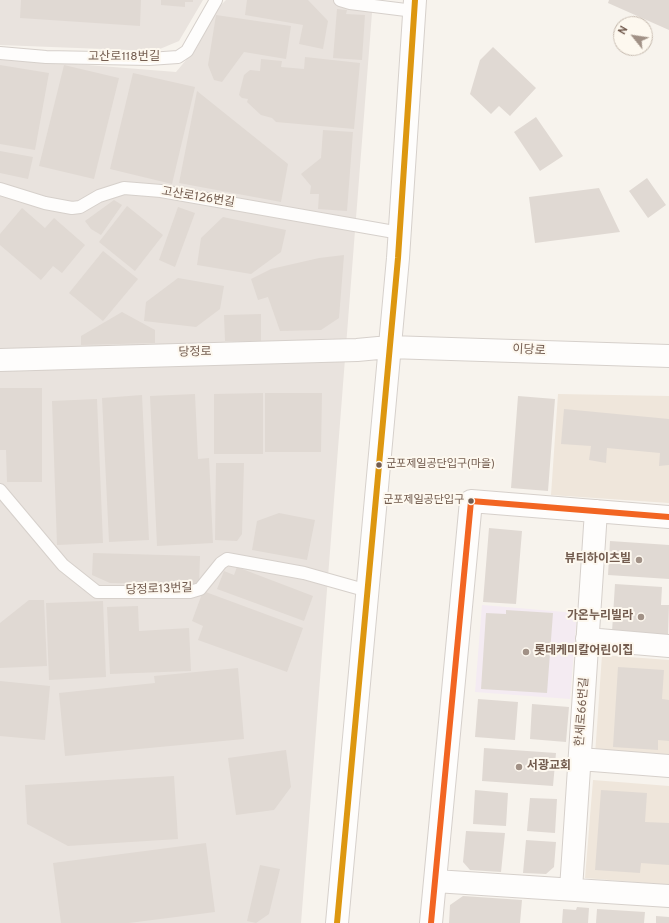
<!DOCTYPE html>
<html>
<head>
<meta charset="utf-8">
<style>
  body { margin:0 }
  #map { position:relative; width:669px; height:923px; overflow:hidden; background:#f7f3ed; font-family:Overpass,sans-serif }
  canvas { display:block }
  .north { position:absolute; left:613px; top:16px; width:40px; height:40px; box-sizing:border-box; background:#fdf8ef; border:1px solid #c6baaf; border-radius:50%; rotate:300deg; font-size:11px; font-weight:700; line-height:16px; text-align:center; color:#735c4f }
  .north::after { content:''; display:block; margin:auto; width:14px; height:18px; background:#a19186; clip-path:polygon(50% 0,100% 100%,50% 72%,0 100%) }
</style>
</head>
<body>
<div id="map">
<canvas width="669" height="923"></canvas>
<div class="north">N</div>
</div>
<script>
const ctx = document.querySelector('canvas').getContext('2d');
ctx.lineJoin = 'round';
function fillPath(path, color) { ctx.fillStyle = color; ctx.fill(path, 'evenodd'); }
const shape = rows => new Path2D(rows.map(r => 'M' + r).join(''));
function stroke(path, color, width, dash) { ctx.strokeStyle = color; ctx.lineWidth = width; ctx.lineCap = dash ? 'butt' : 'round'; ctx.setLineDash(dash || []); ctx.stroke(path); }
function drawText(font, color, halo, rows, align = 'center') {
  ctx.font = font + ' Overpass,"Noto Sans KR",sans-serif'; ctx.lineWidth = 4; ctx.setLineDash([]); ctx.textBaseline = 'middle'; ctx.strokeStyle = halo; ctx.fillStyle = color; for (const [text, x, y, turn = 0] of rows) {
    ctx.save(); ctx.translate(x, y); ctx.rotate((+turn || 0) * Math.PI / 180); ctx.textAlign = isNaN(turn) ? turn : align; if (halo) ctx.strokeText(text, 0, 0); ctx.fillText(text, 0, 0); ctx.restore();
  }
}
const residential = shape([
  [558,394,669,396,669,503,551,495],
  [602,655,669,660,669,760,595,755],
  [593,780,669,786,669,885,585,878]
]);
const industrial = shape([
  [0,0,203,0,179,41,155,51,0,45],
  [226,0,373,0,301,923,0,923,0,58,176,72,197,47,218,8]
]);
const education = shape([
  [482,605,577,613,570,699,475,692]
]);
const building = shape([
  [21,0,141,0,140,26,20,18],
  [161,0,193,0,193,2,185,2,185,7,161,5],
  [247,0,308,0,328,21,323,49,299,44,303,25,245,15],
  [609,0,669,0,669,30,608,3],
  [337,9,347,10,346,14,365,15,362,60,333,58],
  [216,15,291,26,286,59,244,52,222,82,214,80,208,65],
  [493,47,536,88,510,116,499,106,491,114,470,94,480,60],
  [305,57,360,63,354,129,276,122,272,118,261,115,247,102,248,99,242,98,239,95,244,75,250,70,260,71,261,59,282,61,281,67,304,69],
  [0,65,49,73,35,150,0,144],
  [64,65,119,78,94,179,39,166],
  [133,73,195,87,172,184,110,169],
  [197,91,288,164,281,202,179,183],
  [536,117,563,156,540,171,514,132],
  [323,130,353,132,347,211,318,209,319,194,310,194,311,186,301,174,321,158],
  [0,151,33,157,28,179,0,173],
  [647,178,666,205,648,218,629,191],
  [599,188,620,232,535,243,529,197],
  [114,200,122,205,101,235,91,229,85,221],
  [127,206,163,235,135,271,99,242],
  [178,207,195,213,175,267,159,260],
  [22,208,45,228,54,218,85,245,62,273,53,266,41,280,0,245,0,234],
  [223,217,286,230,281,252,251,274,197,265,201,238],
  [103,251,138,279,103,321,69,293],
  [344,255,339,318,321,330,280,331,268,297,258,300,251,279,271,269,319,258],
  [178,278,224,286,220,309,196,327,144,321,146,302],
  [122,312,155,330,155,343,81,345,81,336],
  [261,314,261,341,225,341,224,315],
  [0,388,42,388,42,482,7,482,6,450,0,450],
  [263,393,263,454,214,454,214,394],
  [265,393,322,393,321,452,265,452],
  [195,394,198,459,209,458,213,543,157,546,150,396],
  [142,395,149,540,109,542,102,398],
  [518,396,555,399,548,491,511,488],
  [97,399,103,543,57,545,52,401],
  [564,409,669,419,669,465,659,466,660,453,607,448,606,463,589,460,591,446,561,444],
  [216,463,244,463,242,534,237,541,215,540],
  [279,513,315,520,307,560,252,550,257,521],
  [489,528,522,531,516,604,483,602],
  [610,541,669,545,669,579,608,575],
  [93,553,200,556,199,585,110,583,92,575],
  [237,567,313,596,304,621,217,589,224,571,234,575],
  [615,584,662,587,661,605,669,605,668,636,612,632],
  [203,591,303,628,287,672,198,640,203,626,192,621],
  [29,600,44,600,47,666,0,668,0,623],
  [103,601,106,677,49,680,46,603],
  [138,606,139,631,189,628,191,671,110,674,107,607],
  [506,610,553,613,547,693,481,689,486,613,506,614],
  [618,667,664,670,662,699,669,700,669,741,658,740,658,750,613,747],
  [238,668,244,739,65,756,59,693,155,683,154,676],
  [0,681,50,686,45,740,0,736],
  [478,699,518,702,515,740,475,737],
  [532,704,569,707,566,742,530,739],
  [484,748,556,753,553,786,482,781],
  [286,750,291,787,274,810,236,815,228,758],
  [174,776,178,839,68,846,27,824,25,785],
  [475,790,508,793,506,826,473,824],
  [601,790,647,793,645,822,669,823,669,865,641,863,640,873,595,870],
  [530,798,557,799,555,833,527,831],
  [466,831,505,833,501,872,470,870,463,862],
  [526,840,556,842,554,867,546,874,523,873],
  [206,843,215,912,129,923,61,923,53,863],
  [260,865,280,869,269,914,256,923,247,921],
  [463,896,522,900,520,923,449,923,450,905],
  [577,907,589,908,588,923,562,923,563,909,576,910],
  [597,909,645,912,644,923,596,923],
  [656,916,669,917,669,923,656,923]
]);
const service = shape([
  [340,0,350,3,414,11],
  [0,53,46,57,149,59,178,57,187,51,216,0],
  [0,189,45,203,72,208,80,207,99,196,124,188,161,191,400,233],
  [0,490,63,565,97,592,190,592,200,589,221,563,227,559,304,573,368,591]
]);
const minor = shape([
  [587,639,669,646],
  [580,759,669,766],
  [435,881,669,896],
  [571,889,596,511],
  [431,923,471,501,669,517]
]);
const tertiary = shape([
  [0,360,357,350,389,347,669,356],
  [337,923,398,258,415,0]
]);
const bus1 = shape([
  [337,923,398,258,415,0]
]);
const bus2 = shape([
  [431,923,471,501,669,517]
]);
const markers = [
  [379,465,3.5,"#735c4f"],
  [471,501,3.5,"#735c4f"],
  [639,560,4,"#a19186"],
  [641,617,4,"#a19186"],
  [526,652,4,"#a19186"],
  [519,767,4,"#a19186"]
];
const busNames = [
  ["군포제일공단입구(마을)",386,465],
  ["군포제일공단입구",464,501,"right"]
];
const streetNames = [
  ["고산로118번길",124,58],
  ["고산로126번길",198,198,9],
  ["이당로",529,351,3],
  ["당정로",195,353,-1],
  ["당정로13번길",159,590,-2],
  ["한세로66번길",583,712,-86]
];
const poiNames = [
  ["뷰티하이츠빌",631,560],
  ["가온누리빌라",633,617],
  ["롯데케미칼어린이집",534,652,"left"],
  ["서광교회",527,767,"left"]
];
fillPath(residential, '#efe6db');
fillPath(industrial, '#e9e3de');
fillPath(education, '#f4ebf2');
fillPath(building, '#e0d9d3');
stroke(service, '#d6d0cb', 14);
stroke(minor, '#d6d0cb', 24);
stroke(tertiary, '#d6d0cb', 24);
stroke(service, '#fefdfc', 12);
stroke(minor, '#fefdfc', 22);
stroke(tertiary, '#fefdfc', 22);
stroke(bus1, '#dd9710', 6);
stroke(bus2, '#f26522', 6);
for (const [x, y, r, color] of markers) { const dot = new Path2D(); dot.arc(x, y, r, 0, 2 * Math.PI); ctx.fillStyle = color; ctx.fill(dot); stroke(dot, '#fdf8ef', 1.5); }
drawText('11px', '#735c4f', '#fdf8ef', busNames, 'left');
drawText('12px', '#735c4f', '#fdf8ef', streetNames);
drawText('bold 12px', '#735c4f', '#fdf8ef', poiNames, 'right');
</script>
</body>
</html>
